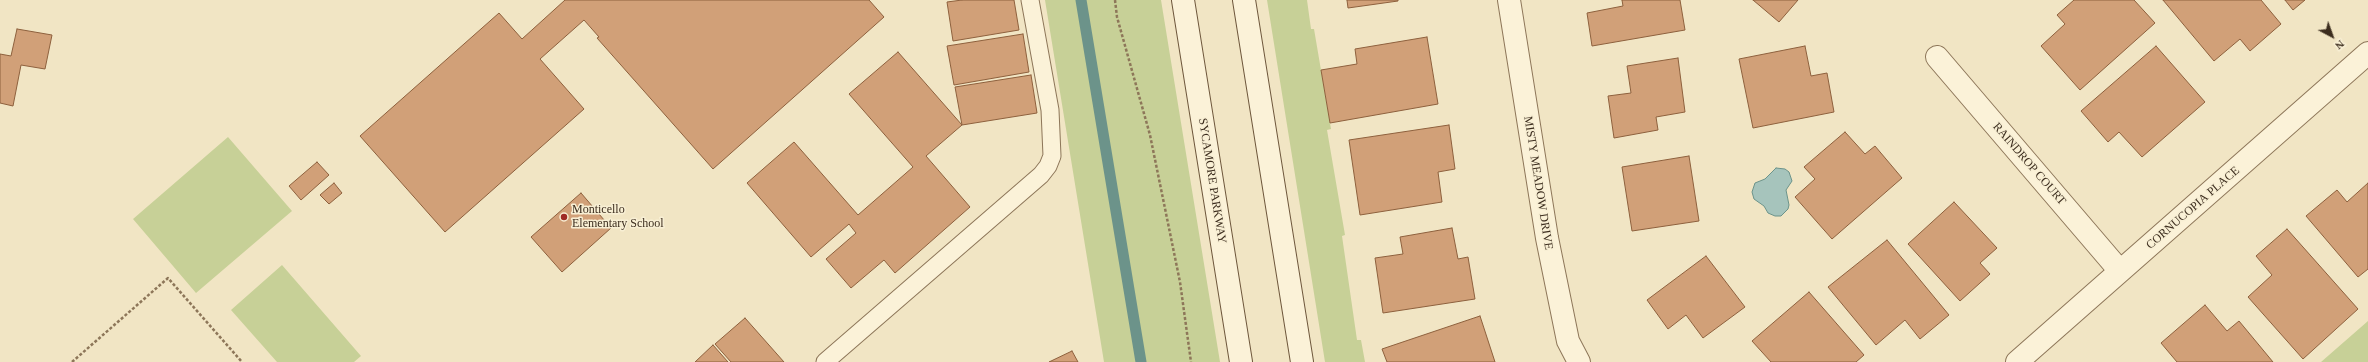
<!DOCTYPE html>
<html>
<head>
<meta charset="utf-8">
<style>
  body { margin:0 }
  #map { position:relative; width:2368px; height:362px; overflow:hidden; background:#f1e5c4; font-family:"Times New Roman",serif }
  canvas { display:block }
  .north { position:absolute; left:2312px; top:16px; width:40px; height:40px; -webkit-text-stroke:3px #f8efd4; paint-order:stroke; rotate:139deg; font-size:11px; font-weight:700; line-height:16px; text-align:center; color:#3c2d1e }
  .north::after { content:''; display:block; margin:auto; width:14px; height:18px; background:#3c2d1e; clip-path:polygon(50% 0,100% 100%,50% 72%,0 100%) }
</style>
</head>
<body>
<div id="map">
<canvas width="2368" height="362"></canvas>
<div class="north">N</div>
</div>
<script>
const ctx = document.querySelector('canvas').getContext('2d');
ctx.lineJoin = 'round';
function fillPath(path, color) { ctx.fillStyle = color; ctx.fill(path, 'evenodd'); }
const shape = rows => new Path2D(rows.map(r => 'M' + r).join(''));
function stroke(path, color, width, dash) { ctx.strokeStyle = color; ctx.lineWidth = width; ctx.lineCap = dash ? 'butt' : 'round'; ctx.setLineDash(dash || []); ctx.stroke(path); }
function drawText(font, color, halo, rows, align = 'center') {
  ctx.font = font + ' "Times New Roman",serif'; ctx.lineWidth = 3; ctx.setLineDash([]); ctx.textBaseline = 'middle'; ctx.strokeStyle = halo; ctx.fillStyle = color; for (const [text, x, y, turn = 0] of rows) {
    ctx.save(); ctx.translate(x, y); ctx.rotate((+turn || 0) * Math.PI / 180); ctx.textAlign = isNaN(turn) ? turn : align; if (halo) ctx.strokeText(text, 0, 0); ctx.fillText(text, 0, 0); ctx.restore();
  }
}
const green = shape([
  [1045,0,1161,0,1220,362,1104,362],
  [1267,0,1307,0,1311,29,1314,29,1331,129,1327,130,1345,235,1342,236,1357,340,1361,340,1365,362,1325,362],
  [228,137,292,211,196,293,133,219],
  [282,265,361,356,354,362,277,362,231,310],
  [2368,321,2368,362,2321,362]
]);
const water = shape([
  [1776,168,1785,169,1789,172,1792,181,1786,190,1789,205,1788,209,1781,216,1775,216,1768,213,1764,206,1754,199,1752,192,1755,183,1765,179,1776,168]
]);
const stream = shape([
  [1081,0,1141,362]
]);
const building = shape([
  [565,0,869,0,884,17,713,169,597,38,599,37,584,20,540,59,584,109,445,232,360,136,499,13,522,39,565,0],
  [962,0,1014,0,1019,30,953,41,947,2,962,0],
  [1347,0,1398,0,1398,1,1348,8,1347,0],
  [1622,0,1680,0,1685,30,1592,46,1587,13,1623,6,1622,0],
  [1753,0,1798,0,1779,22,1753,0],
  [2074,0,2134,0,2155,23,2080,90,2041,46,2065,24,2057,15,2074,0],
  [2163,0,2261,0,2281,24,2250,51,2240,39,2214,61,2163,0],
  [2285,0,2305,0,2293,10,2285,0],
  [17,29,52,35,45,69,21,65,13,106,0,103,0,54,11,56,17,29],
  [1023,34,1029,72,954,85,947,46,1023,34],
  [1427,37,1438,104,1330,123,1321,70,1357,64,1355,49,1427,37],
  [1805,46,1811,76,1827,73,1834,112,1753,128,1739,59,1805,46],
  [2156,46,2205,102,2142,157,2119,132,2108,142,2081,111,2156,46],
  [898,52,962,125,926,156,970,207,895,273,884,260,851,288,826,259,856,233,849,224,811,257,747,183,794,142,858,215,913,167,849,94,898,52],
  [1678,58,1685,112,1656,117,1658,130,1614,138,1608,96,1631,93,1627,66,1678,58],
  [1031,75,1037,113,962,125,955,87,1031,75],
  [1449,125,1455,169,1438,172,1442,202,1360,215,1349,140,1449,125],
  [1845,132,1865,154,1875,146,1902,178,1832,239,1795,197,1815,179,1804,167,1845,132],
  [1689,156,1699,221,1632,231,1622,167,1689,156],
  [317,162,329,175,301,200,289,186,317,162],
  [334,183,342,193,329,204,320,195,334,183],
  [2368,183,2368,269,2358,277,2306,216,2337,190,2347,202,2368,183],
  [581,193,611,228,562,272,531,237,581,193],
  [1954,202,1997,248,1980,263,1990,274,1960,301,1908,244,1954,202],
  [1452,228,1458,259,1468,257,1475,299,1383,313,1375,258,1403,254,1400,237,1452,228],
  [2287,229,2358,309,2303,359,2248,297,2272,275,2256,256,2287,229],
  [1887,240,1949,315,1920,339,1905,320,1876,345,1828,287,1887,240],
  [1706,256,1745,307,1703,338,1686,315,1668,329,1647,300,1706,256],
  [1809,292,1864,355,1856,362,1771,362,1752,341,1809,292],
  [2205,305,2227,331,2239,321,2273,362,2177,362,2161,343,2205,305],
  [1480,316,1495,362,1387,362,1382,349,1480,316],
  [745,318,784,362,731,362,715,344,745,318],
  [713,345,728,362,695,362,713,345],
  [1072,351,1078,362,1049,362,1072,351]
]);
const path = shape([
  [1115,0,1117,17,1150,135,1180,282,1191,362],
  [72,362,168,278,242,362]
]);
const service = shape([
  [825,362,1041,175,1048,166,1052,156,1050,110,1030,0]
]);
const minor = shape([
  [1509,0,1547,238,1568,341,1579,362],
  [1937,57,2120,271],
  [2017,362,2368,53]
]);
const secondary = shape([
  [1183,0,1241,362],
  [1244,0,1302,362]
]);
const markers = [
  [564,217,4,"#9f2925"]
];
const streetNames = [
  ["RAINDROP COURT",2029,164,49],
  ["SYCAMORE PARKWAY",1212,181,81],
  ["MISTY MEADOW DRIVE",1538,183,81],
  ["CORNUCOPIA PLACE",2193,208,-41]
];
const poiNames = [
  ["Monticello",572,210],
  ["Elementary School",572,224]
];
fillPath(green, '#c7d097');
fillPath(water, '#a6c4bc');
stroke(water, '#6c938a', 1);
stroke(stream, '#6c938a', 11);
fillPath(building, '#d1a078');
stroke(building, '#8d603d', 1);
stroke(service, '#8d7659', 19);
stroke(minor, '#8d7659', 24);
stroke(secondary, '#6e573c', 24);
stroke(path, '#8d7659', 2.5, [3, 2]);
stroke(service, '#fbf2d8', 17);
stroke(minor, '#fbf2d8', 22);
stroke(secondary, '#fbf2d8', 22);
for (const [x, y, r, color] of markers) { const dot = new Path2D(); dot.arc(x, y, r, 0, 2 * Math.PI); ctx.fillStyle = color; ctx.fill(dot); stroke(dot, '#f8efd4', 1.5); }
drawText('12px', '#3c2d1e', '#f8efd4', streetNames);
drawText('12px', '#3c2d1e', '#f8efd4', poiNames, 'left');
</script>
</body>
</html>
